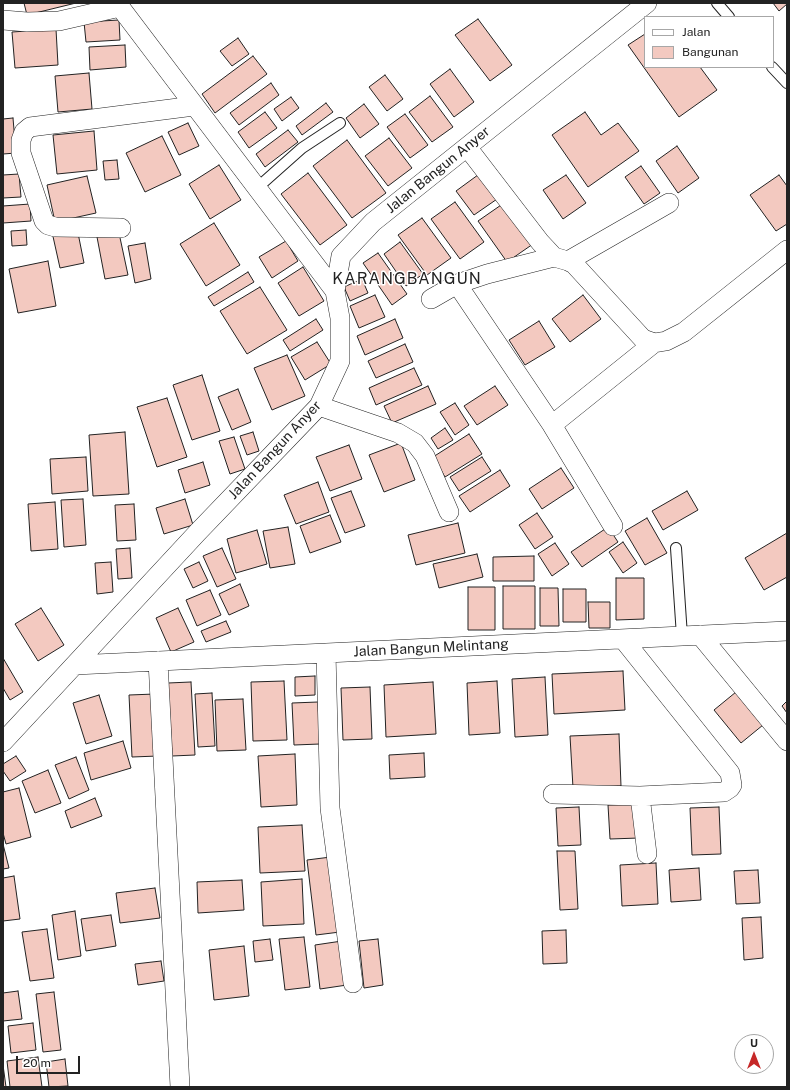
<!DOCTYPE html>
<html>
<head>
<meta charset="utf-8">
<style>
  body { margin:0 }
  #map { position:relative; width:790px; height:1090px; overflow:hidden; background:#fff; font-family:"Public Sans",sans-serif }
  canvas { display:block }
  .frame { position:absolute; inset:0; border:4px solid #222; pointer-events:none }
  .legend { position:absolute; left:644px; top:16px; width:130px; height:52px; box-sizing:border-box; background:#fff; border:1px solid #a7a7a7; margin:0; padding:5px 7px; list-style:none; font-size:12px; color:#222 }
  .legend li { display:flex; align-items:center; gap:8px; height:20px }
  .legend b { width:20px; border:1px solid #a7a7a7 }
  .north { position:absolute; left:734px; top:1034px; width:40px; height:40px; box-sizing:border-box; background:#fff; border:1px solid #a7a7a7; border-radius:50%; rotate:0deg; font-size:11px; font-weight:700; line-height:16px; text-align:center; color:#222 }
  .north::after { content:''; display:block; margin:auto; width:14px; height:18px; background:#c62828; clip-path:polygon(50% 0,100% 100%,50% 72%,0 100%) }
  .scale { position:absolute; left:16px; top:1056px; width:64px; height:18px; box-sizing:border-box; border:2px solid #222; border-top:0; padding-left:5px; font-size:12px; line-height:14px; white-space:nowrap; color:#222; -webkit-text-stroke:3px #fff; paint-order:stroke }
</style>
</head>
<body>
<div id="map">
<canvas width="790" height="1090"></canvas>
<div class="frame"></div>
<ul class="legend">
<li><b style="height:5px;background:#fff"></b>Jalan</li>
<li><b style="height:11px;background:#f3c9c0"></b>Bangunan</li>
</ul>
<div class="north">U</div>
<div class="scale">20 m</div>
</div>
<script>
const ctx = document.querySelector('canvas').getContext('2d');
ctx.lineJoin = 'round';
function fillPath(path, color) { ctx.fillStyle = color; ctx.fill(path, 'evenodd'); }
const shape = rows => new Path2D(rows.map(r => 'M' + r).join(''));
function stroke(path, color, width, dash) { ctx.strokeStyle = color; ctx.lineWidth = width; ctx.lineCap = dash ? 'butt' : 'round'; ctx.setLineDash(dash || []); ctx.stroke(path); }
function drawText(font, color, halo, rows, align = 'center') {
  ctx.font = font + ' "Public Sans",sans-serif'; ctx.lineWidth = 3; ctx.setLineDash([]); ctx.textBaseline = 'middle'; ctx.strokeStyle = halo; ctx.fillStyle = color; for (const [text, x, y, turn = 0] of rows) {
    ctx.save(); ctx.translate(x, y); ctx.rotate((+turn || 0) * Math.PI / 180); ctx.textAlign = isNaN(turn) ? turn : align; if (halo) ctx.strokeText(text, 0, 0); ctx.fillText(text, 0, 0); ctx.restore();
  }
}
const building = shape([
  [24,3,76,3,27,15,24,3],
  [773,3,787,3,787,4,779,11,773,3],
  [478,19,512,65,490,81,455,35,478,19],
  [119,20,120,40,86,42,84,22,119,20],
  [56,29,58,65,15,68,12,32,56,29],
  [645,34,645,67,700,67,717,90,679,117,628,45,645,34],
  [238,38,249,54,232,66,220,51,238,38],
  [125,45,126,67,90,70,89,47,125,45],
  [253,56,267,74,215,113,202,94,253,56],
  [450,69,474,102,454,117,430,84,450,69],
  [89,73,92,109,58,112,55,76,89,73],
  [385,75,403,99,387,111,369,87,385,75],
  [271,83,279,95,239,125,230,113,271,83],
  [430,96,453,127,432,142,409,112,430,96],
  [291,97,299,108,282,121,274,109,291,97],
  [326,103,333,112,302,135,296,126,326,103],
  [364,104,379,124,360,138,346,118,364,104],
  [265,112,277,128,249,148,238,132,265,112],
  [585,112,601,135,618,123,639,151,588,187,552,135,585,112],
  [405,114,428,145,410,158,387,127,405,114],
  [13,118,16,153,3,154,3,119,13,118],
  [188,123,199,146,179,155,168,132,188,123],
  [288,130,298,142,265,167,256,154,288,130],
  [94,131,97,170,57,174,53,135,94,131],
  [162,136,181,175,145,192,126,153,162,136],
  [389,138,412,168,388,186,365,156,389,138],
  [347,140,386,193,352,218,313,166,347,140],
  [677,146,699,178,678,193,656,161,677,146],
  [117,160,119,179,105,180,103,161,117,160],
  [219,165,241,200,210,219,189,184,219,165],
  [641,166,660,193,644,204,625,177,641,166],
  [482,172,500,197,474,215,456,191,482,172],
  [308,173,347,225,320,245,281,194,308,173],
  [19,174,21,197,3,198,3,175,19,174],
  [566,175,586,203,563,219,543,190,566,175],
  [779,175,787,186,787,224,776,231,750,195,779,175],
  [87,176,96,213,55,222,47,185,87,176],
  [455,202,484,242,460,259,431,219,455,202],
  [504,203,533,244,507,262,478,221,504,203],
  [30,204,31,221,3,223,3,206,30,204],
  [422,218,451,258,427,275,398,235,422,218],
  [214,223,240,265,206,286,180,244,214,223],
  [77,228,84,263,60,268,52,232,77,228],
  [26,230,27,245,12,246,11,231,26,230],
  [119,233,128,275,105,279,97,237,119,233],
  [286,241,298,261,272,278,259,257,286,241],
  [400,242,423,274,406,286,384,254,400,242],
  [145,243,151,279,135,283,128,246,145,243],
  [378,253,407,294,392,305,363,263,378,253],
  [48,261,56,306,18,313,9,269,48,261],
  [303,267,324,301,299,316,278,283,303,267],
  [248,272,254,282,214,306,208,297,248,272],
  [362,279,368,293,350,301,344,287,362,279],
  [260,287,287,330,247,354,220,311,260,287],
  [375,295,385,317,359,328,350,306,375,295],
  [583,295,601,319,570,342,552,319,583,295],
  [316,319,323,330,290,351,283,340,316,319],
  [395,319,403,338,365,355,357,336,395,319],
  [539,321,555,347,525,365,509,340,539,321],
  [317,342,331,364,305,380,291,357,317,342],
  [405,344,413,362,376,378,368,361,405,344],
  [287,355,305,396,272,410,254,368,287,355],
  [414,368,422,385,376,405,369,388,414,368],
  [202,375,220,431,192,440,173,385,202,375],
  [428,386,436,404,392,423,384,406,428,386],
  [495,386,508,405,477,425,464,406,495,386],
  [238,389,251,422,232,430,218,397,238,389],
  [167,398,187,457,157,467,137,407,167,398],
  [455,403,469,425,455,435,440,412,455,403],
  [445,428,453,440,438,449,431,438,445,428],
  [125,432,129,494,93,496,89,435,125,432],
  [253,432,259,451,247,455,240,436,253,432],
  [469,434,482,454,445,477,433,457,469,434],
  [234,437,245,469,230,474,219,441,234,437],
  [401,443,415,480,384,492,369,455,401,443],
  [349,445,362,479,330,491,316,457,349,445],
  [86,457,88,491,52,494,50,459,86,457],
  [482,457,491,471,459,491,450,477,482,457],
  [203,462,210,485,185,493,178,470,203,462],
  [561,468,574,488,542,509,529,489,561,468],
  [500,470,510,486,470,512,459,496,500,470],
  [318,482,329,512,296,524,284,495,318,482],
  [351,491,365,526,345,533,331,498,351,491],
  [687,491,698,510,663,530,652,511,687,491],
  [83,499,86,545,64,547,61,500,83,499],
  [185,499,193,525,164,534,156,508,185,499],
  [55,502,58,549,31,551,28,504,55,502],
  [134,504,136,540,117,541,115,505,134,504],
  [537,513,553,537,535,549,519,525,537,513],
  [330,515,341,542,310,553,300,526,330,515],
  [647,518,667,553,645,565,625,531,647,518],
  [458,523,465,553,416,565,408,535,458,523],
  [288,527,295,564,270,568,263,531,288,527],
  [608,527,618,542,582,567,571,552,608,527],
  [257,530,267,564,236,573,227,539,257,530],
  [787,533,787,577,764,590,745,558,787,533],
  [623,542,637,563,623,573,609,552,623,542],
  [555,543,569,564,552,576,538,554,555,543],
  [130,548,132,578,118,579,116,549,130,548],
  [222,548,236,579,217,587,203,556,222,548],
  [477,554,483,577,439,588,433,564,477,554],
  [534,556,534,581,493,581,493,557,534,556],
  [111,562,113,592,97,594,95,563,111,562],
  [199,562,208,581,193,588,184,569,199,562],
  [616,578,644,578,644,619,616,620,616,578],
  [240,584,249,606,229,615,219,594,240,584],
  [503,586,535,586,535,629,503,629,503,586],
  [468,587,495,587,495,630,468,630,468,587],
  [540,588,558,588,559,626,540,626,540,588],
  [563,589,586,589,586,622,563,622,563,589],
  [210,590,221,615,197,626,186,600,210,590],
  [588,602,610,602,610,628,589,628,588,602],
  [41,608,64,645,38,661,15,624,41,608],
  [178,608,194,642,171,652,156,618,178,608],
  [226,621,231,632,206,642,201,631,226,621],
  [3,658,23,692,10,700,3,688,3,658],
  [623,671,625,710,554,714,552,674,623,671],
  [315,676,315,695,295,696,295,677,315,676],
  [545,677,548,735,515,737,512,679,545,677],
  [284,681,287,740,253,741,251,682,284,681],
  [497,681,500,733,469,735,467,683,497,681],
  [191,682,195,755,172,756,168,683,191,682],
  [433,682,436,734,386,737,384,685,433,682],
  [370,687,372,739,343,740,341,688,370,687],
  [736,692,763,725,741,743,714,710,736,692],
  [212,693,215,746,198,747,195,694,212,693],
  [155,694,158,756,132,757,129,695,155,694],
  [99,695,112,736,86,744,73,703,99,695],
  [243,699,246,750,217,751,215,700,243,699],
  [787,701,787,713,782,706,787,701],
  [318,702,320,744,294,745,292,703,318,702],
  [619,734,621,786,573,788,570,736,619,734],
  [123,741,131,768,91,780,84,753,123,741],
  [424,753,425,777,390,779,389,755,424,753],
  [295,754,297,805,261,807,258,756,295,754],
  [16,756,26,771,10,781,3,771,3,764,16,756],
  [76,757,89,790,69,799,55,765,76,757],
  [48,770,61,803,35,813,22,781,48,770],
  [19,788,31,837,6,844,3,833,3,792,19,788],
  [95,798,102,816,71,828,65,811,95,798],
  [637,804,639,838,610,839,608,805,637,804],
  [579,807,581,845,558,846,556,808,579,807],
  [719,807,721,854,692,855,690,808,719,807],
  [302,825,305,871,260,873,258,827,302,825],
  [3,844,9,868,3,869,3,844],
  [557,851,575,851,578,909,560,910,557,851],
  [331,857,340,932,316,935,307,860,331,857],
  [656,863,658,904,622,906,620,865,656,863],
  [699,868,701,900,671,902,669,870,699,868],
  [758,870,760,903,736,904,734,871,758,870],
  [14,876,20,919,3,921,3,878,14,876],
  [302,879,304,924,263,926,261,882,302,879],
  [242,880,244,910,198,913,197,882,242,880],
  [155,888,160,918,120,923,116,893,155,888],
  [75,911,81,956,58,960,52,915,75,911],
  [111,915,116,946,86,951,81,919,111,915],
  [761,917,763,958,744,960,742,918,761,917],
  [47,929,54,978,30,981,22,932,47,929],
  [566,930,567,963,543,964,542,931,566,930],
  [304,937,310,987,285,990,279,939,304,937],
  [270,939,273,960,255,962,253,941,270,939],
  [378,939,383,985,364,988,359,941,378,939],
  [342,941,347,985,320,989,315,945,342,941],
  [244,946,249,996,214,1000,209,950,244,946],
  [161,961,164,981,138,985,135,964,161,961],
  [18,991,22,1019,3,1021,3,993,18,991],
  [54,992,61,1050,43,1052,36,994,54,992],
  [33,1023,36,1050,11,1053,8,1026,33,1023],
  [38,1057,42,1087,10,1087,7,1061,38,1057],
  [65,1059,68,1086,49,1087,46,1062,65,1059],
  [3,1065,6,1087,3,1087,3,1065]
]);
const lane = shape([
  [717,3,729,17],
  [772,67,787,83],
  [257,188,302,148,340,123],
  [676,548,682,636]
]);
const street = shape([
  [117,3,335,291],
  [3,20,27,22,59,21,120,7],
  [467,147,540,242,554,257],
  [121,228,55,227,48,225,44,221,21,153,21,140,24,132,30,127,194,106],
  [568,261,574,264,643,339,654,343,666,341,684,332,787,250],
  [457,284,552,425,613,526],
  [431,299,457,284,487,274,554,257,568,261,669,203],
  [319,406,398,433,415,443,425,456,449,512],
  [552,425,654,343],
  [700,635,787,741],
  [326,653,330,808,353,983],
  [158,661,180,1087],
  [75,665,787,631],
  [3,742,197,533,319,406,340,361,340,318,335,291,341,256,373,222,647,3],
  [553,794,640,796,724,792,730,788,732,785,730,773,623,639],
  [640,796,647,854]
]);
const streetNames = [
  ["Jalan Bangun Anyer",438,170,-39],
  ["Jalan Bangun Anyer",275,450,-47],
  ["Jalan Bangun Melintang",431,648,-3]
];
const quarterNames = [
  ["KARANGBANGUN",407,279]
];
fillPath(building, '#f3c9c0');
stroke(building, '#222', 1);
stroke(lane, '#222', 12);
stroke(street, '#222', 20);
stroke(lane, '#fff', 10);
stroke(street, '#fff', 19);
drawText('14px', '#222', '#fff', streetNames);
ctx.letterSpacing = '1px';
drawText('16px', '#222', '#fff', quarterNames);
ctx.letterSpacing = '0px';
</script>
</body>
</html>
